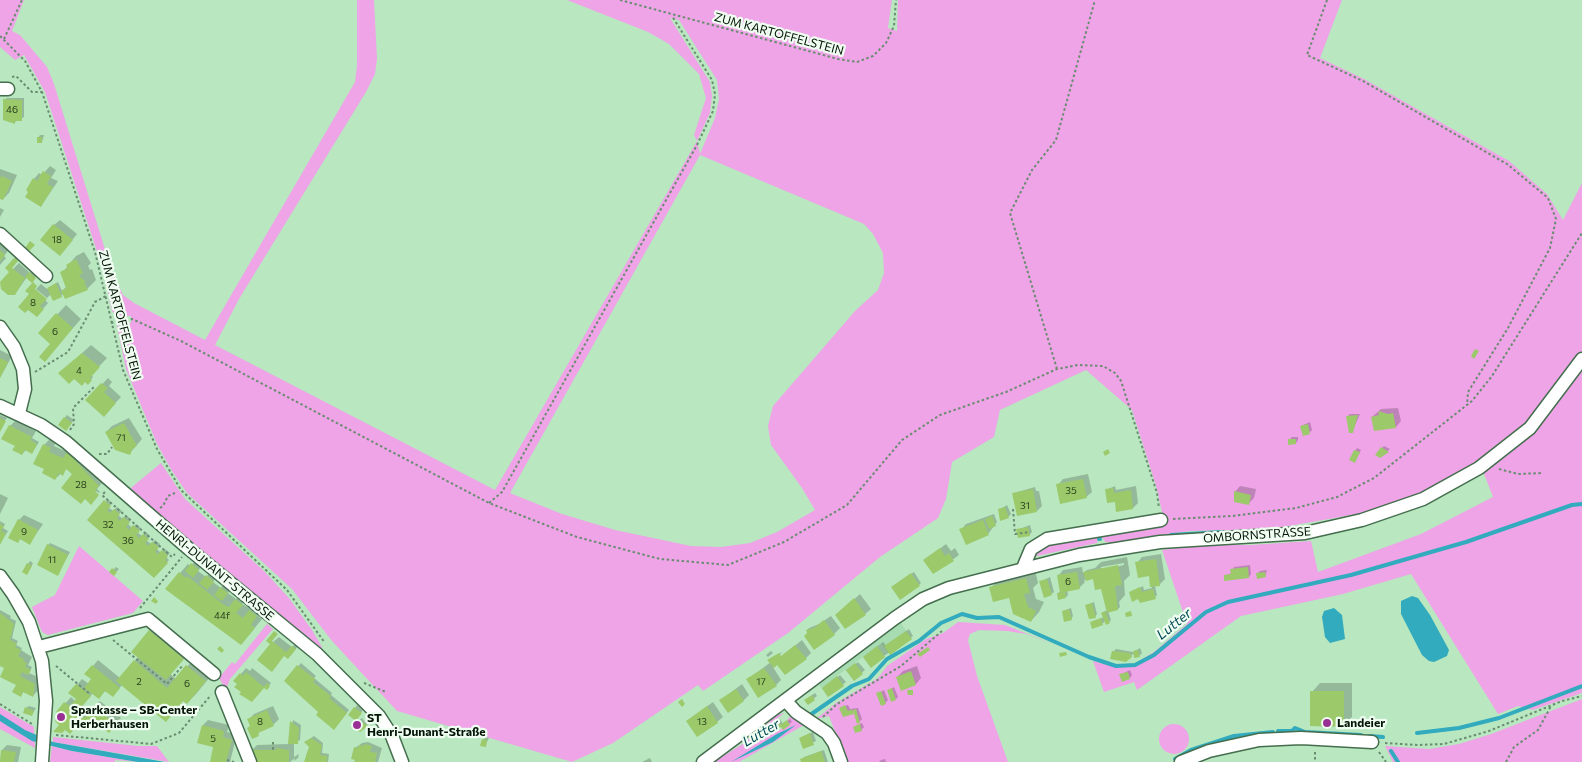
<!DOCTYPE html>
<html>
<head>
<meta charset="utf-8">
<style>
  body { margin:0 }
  canvas { display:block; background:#b8e7c0 }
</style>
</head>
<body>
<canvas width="1582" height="762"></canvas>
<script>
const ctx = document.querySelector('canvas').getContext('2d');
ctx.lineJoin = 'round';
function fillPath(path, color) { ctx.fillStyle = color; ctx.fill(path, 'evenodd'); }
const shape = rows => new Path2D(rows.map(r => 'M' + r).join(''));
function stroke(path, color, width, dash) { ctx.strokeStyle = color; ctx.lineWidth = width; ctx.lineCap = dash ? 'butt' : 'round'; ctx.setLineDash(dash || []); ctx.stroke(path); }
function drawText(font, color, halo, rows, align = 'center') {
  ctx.font = font + ' Commissioner,sans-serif'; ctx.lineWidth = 4.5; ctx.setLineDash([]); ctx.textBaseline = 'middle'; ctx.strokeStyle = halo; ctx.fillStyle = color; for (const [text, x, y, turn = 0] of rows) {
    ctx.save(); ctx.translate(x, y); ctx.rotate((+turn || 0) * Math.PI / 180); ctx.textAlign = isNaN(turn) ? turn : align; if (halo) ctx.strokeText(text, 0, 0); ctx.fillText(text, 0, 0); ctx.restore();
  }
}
const built = shape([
  [901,623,912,639,890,655,881,643,877,647,885,657,871,668,863,657,855,663,863,674,854,681,845,670,837,676,844,686,828,697,819,685]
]);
const green = shape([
  [0,0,24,0,12,31,20,35,47,67,54,84,111,269,123,295,134,303,205,340,355,82,357,65,357,0,374,0,377,59,375,74,366,92,239,299,215,345,495,490,697,141,694,135,706,98,699,74,669,44,648,32,567,0,892,0,888,28,897,31,898,0,1342,0,1320,58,1364,79,1509,161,1547,194,1563,220,1582,183,1582,693,1533,710,1518,706,1498,714,1411,574,1343,594,1241,616,1137,690,1134,682,1104,692,1093,661,1115,667,1129,667,1154,652,1187,624,1162,550,1200,545,1250,545,1311,541,1318,572,1421,534,1493,497,1479,461,1418,495,1363,513,1272,529,1191,531,1160,535,1160,538,1121,543,1105,542,1103,538,1098,538,1097,543,1032,557,1040,546,1163,517,1157,489,1132,410,1086,370,1000,410,994,437,952,462,946,499,938,518,880,557,788,633,703,691,698,685,613,743,572,762,397,711,332,641,292,589,187,493,172,471,157,444,126,369,117,326,131,323,131,316,118,317,112,311,104,273,45,92,24,55,15,60,0,47],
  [670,18,679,20,717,80,719,99,715,118,700,154,697,141,710,113,712,96,710,82],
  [700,155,864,224,873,234,883,253,884,273,878,290,855,311,773,406,768,426,771,445,802,488,815,510,777,532,750,543,721,547,691,546,615,530,562,514,510,493],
  [161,463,185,499,264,571,289,598,312,630,322,647,321,650,174,530,130,491,132,487],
  [79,546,143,601,133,613,48,635,42,632,32,607,55,595],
  [958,622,1005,625,1055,645,1026,634,1007,631,979,630,970,634,968,640,977,676,1008,762,847,762,829,716,816,719,836,703,878,678,887,666,926,639,943,633],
  [267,624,273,629,230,679,226,690,219,678,232,662,235,664],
  [1582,699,1582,762,1393,762,1385,746,1429,749,1459,744,1491,734],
  [0,707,34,727,35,748,0,729],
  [784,713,767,727,771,734,790,725,787,720,792,715,804,725,739,762,714,762,744,743,777,715],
  '1159 739a15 15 0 1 1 30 0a15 15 0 1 1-30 0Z',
  [53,737,138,746,157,746,169,762,53,742],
  [52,746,72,751,138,762,115,760,115,762,50,762]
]);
const water = shape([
  [1412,596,1418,598,1430,615,1449,650,1447,656,1434,662,1429,661,1422,655,1401,614,1401,601],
  [1334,608,1342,615,1345,639,1330,643,1325,637,1322,617,1324,611],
  [0,714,25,730,53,742,165,762,138,762,72,751,32,741,3,723,0,721],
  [796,725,773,742,731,762,777,734]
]);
const shadow = shape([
  [7,98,24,98,24,117,15,122,4,119,4,100],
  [40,135,44,135,42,142,38,138],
  [50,166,56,170,51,178,58,181,41,206,34,179,39,173,42,175],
  [0,169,17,175,9,193,3,199,0,198],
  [0,208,4,210,0,217],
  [60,220,77,234,65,249,54,225],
  [0,240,10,248,4,256,6,258,0,265],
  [84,252,91,263,88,266,90,270,92,269,96,280,87,289,64,293,61,296,51,294,47,298,36,289,41,284,47,289,58,282,62,291,67,286,62,273,76,256],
  [17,256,19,258,11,268,13,269,19,263,30,273,32,271,37,275,32,281,27,277,15,294,10,272,6,268],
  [45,300,48,303,42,310,28,308],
  [66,305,81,319,59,344,52,343,40,333],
  [91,345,107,358,91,375,93,377,88,383,69,365],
  [0,350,12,356,0,378],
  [108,378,112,382,109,386,121,397,104,415,87,400],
  [1398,408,1401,421,1396,427,1372,417,1381,409],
  [1350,414,1360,414,1352,432,1348,416],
  [0,415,7,418,0,427],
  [67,415,74,420,68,427,59,425],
  [129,418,142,439,130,453,106,432,112,426],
  [16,420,36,431,32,438,39,442,32,453,26,450,22,454,16,446,10,426],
  [1310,422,1312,430,1310,432,1301,426],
  [1292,437,1298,437,1298,440,1296,443,1289,440],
  [50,439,56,442,54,446,74,455,81,465,87,458,107,477,97,489,100,492,99,493,96,491,94,492,78,468,67,468,55,479,46,469,44,445],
  [1384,446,1390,449,1380,457,1382,448],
  [1357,448,1361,450,1355,461,1350,459],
  [1088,474,1092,492,1086,497,1058,485,1063,479],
  [1115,486,1116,490,1136,486,1138,503,1133,508,1116,501,1106,490],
  [1240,486,1256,489,1254,498,1249,503,1235,492],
  [1035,487,1036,491,1039,491,1042,506,1037,511,1014,493],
  [0,494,8,498,0,514],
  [108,499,112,503,108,507,113,511,117,507,122,511,118,515,123,519,126,515,131,519,128,524,132,528,136,524,141,528,137,532,142,536,146,532,150,536,146,540,151,544,155,540,160,544,156,548,161,553,165,549,170,553,166,557,169,560,154,576,89,520],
  [1007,505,1011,514,1008,517,999,510],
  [994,514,997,522,988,534,961,530,966,524],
  [24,515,43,524,30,543,20,539,17,542,19,520],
  [0,521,5,524,3,528,8,531,1,542],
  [1030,525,1032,532,1029,535,1017,530],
  [50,543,70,552,58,574,48,545],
  [946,544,951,551,955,548,959,555,934,573,925,560],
  [1161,554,1165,579,1159,585,1155,586,1157,595,1155,597,1139,598,1130,593,1143,586,1144,590,1152,588,1150,574,1137,563,1142,557],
  [1127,557,1130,575,1124,581,1125,595,1119,602,1120,607,1118,609,1108,611,1111,620,1109,622,1106,620,1102,624,1092,622,1104,617,1105,611,1108,610,1102,587,1094,578,1084,580,1085,582,1079,588,1067,590,1068,595,1066,597,1058,593,1061,591,1058,576,1063,570,1082,567,1083,573,1087,570,1095,568,1101,562],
  [1124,563,1124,565,1101,570,1101,567],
  [30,561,33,563,29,571,28,564],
  [194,562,201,567,198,571,206,577,209,574,215,579,213,582,221,588,223,585,230,590,228,593,236,599,238,597,244,602,242,604,259,613,257,615,262,619,249,635,166,589,188,564,191,566],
  [1250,565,1251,574,1249,577,1225,576,1232,573,1234,567],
  [116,567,119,569,114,574,111,572],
  [1035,570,1038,583,1033,588,1036,599,1044,602,1039,612,1031,621,1010,597,991,588,999,579],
  [1267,570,1265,576,1257,574,1260,571],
  [914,572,921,583,919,585,895,585],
  [1050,577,1054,592,1051,594,1040,582],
  [860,594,871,609,865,614,842,610],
  [1094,602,1097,614,1095,617,1087,605],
  [1071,608,1073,616,1071,619,1063,611],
  [0,610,11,616,10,618,16,621,12,638,18,641,16,645,22,648,21,650,32,657,28,665,32,667,29,673,40,678,38,690,33,696,24,691,21,695,8,663,0,664],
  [831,616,840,628,834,634,808,633,807,630,809,628,819,624],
  [159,622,192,649,170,674,176,679,196,657,214,672,196,694,187,703,184,700,122,685,118,690,93,693,82,706,90,713,100,701,121,718,115,726,98,722,61,725,61,715,58,712,71,697,75,701,77,698,70,693,82,679,89,684,93,679,93,666,98,660,120,678,139,656,133,651],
  [909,629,913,636,884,656,870,652,883,642,886,646],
  [279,637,292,647,295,644,298,646,291,655,284,655,273,642],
  [802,640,811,653,806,658,777,663,773,667,781,680,776,685,748,679,771,662,771,658,782,652,779,656,781,657],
  [1140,648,1142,653,1139,656,1134,653,1131,656,1113,652,1116,649,1133,652],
  [771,651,773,653,768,657,766,655],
  [858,662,865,670,854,679,850,668],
  [301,663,316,676,314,678,332,693,331,695,349,710,336,726,286,681],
  [917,666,921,678,916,684,902,689,897,677,903,671],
  [246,668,250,671,252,668,271,683,267,688,265,686,258,694,243,692,241,674],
  [1130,670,1132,675,1130,678,1120,675],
  [840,675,846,682,829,696,826,686],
  [1320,683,1352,683,1352,717,1343,725,1312,692],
  [742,684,749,695,744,700,721,700],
  [894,687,898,697,896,699,888,691],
  [884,690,888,700,885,703,878,694],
  [815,693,817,696,808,703,808,698],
  [713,702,723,717,717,722,687,721],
  [357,705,363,710,358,717,355,708],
  [848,705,850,709,858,708,862,719,858,723,855,711,844,715,840,708],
  [29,706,36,708,32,714,26,708],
  [273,706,279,719,273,725,260,730,258,735,249,719,254,714],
  [362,718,365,722,368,720,370,722,360,730,355,723],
  [780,719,783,724,790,719,792,722,783,728,782,726,771,725],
  [208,720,229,725,227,732,237,734,230,762,211,762,215,746,203,725],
  [293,720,301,725,300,740,294,743,294,757,299,754,298,758,294,761,295,758,290,762,256,762,252,750,257,745,289,744],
  [862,723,864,727,861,730,854,727],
  [813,732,816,741,804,747,800,738],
  [314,736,323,743,322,753,329,754,328,762,305,762,307,753,310,750,308,740],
  [485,737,489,738,485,746,483,740],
  [368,742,382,748,378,762,356,762,355,748,362,743],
  [7,745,21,747,18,762,0,762,2,750],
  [824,750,828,762,802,762,804,757],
  [650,758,652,762,642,762],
  [885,759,886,762,879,762,881,760]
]);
const stream = shape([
  [1171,535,1222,532],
  [1099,539,1100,539],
  [810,715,852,686,869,679,887,659,919,641,941,623,962,614,977,618,999,617,1089,657,1116,666,1135,665,1154,655,1206,612,1228,602,1351,575,1466,542,1572,505,1582,504],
  [1278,731,1292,731,1295,728,1305,732,1361,735],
  [1417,733,1459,728,1499,718,1582,686],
  [1370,736,1383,737],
  [1391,751,1398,762],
  [1175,759,1191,750,1234,736,1273,732]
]);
const building = shape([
  [3,99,22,100,22,121,15,121,15,124,3,120],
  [37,137,42,137,42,143,37,143],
  [43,171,51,176,47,184,53,187,41,207,25,197,28,192,26,190,33,178,37,181],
  [2,176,12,181,3,200,0,199,0,178],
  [53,224,73,240,60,256,40,240],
  [30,241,35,245,29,251,25,248],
  [0,250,5,255,0,261],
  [14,258,18,261,12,268,25,278,15,295,8,295,1,289,0,282,9,272,5,268],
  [76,259,83,273,79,275,86,282,84,283,88,290,65,299,61,291,66,288,60,272,68,268,66,265],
  [29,272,36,278,32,283,25,277],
  [33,282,37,286,35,289,47,299,40,306,44,309,37,317,28,310,25,313,18,307,29,294,25,291],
  [56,283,62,297,53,301,47,288],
  [56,313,73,328,45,362,39,357,50,344,38,333],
  [1475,349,1479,351,1474,359,1471,356],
  [82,353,100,367,90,378,92,380,88,385,85,382,82,386,74,379,69,384,58,373],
  [0,358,8,362,0,378],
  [101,383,108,388,104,392,116,403,104,417,85,400],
  [1378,411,1388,414,1393,413,1396,428,1374,431,1371,417,1379,415],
  [1358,415,1353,433,1349,433,1346,416],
  [64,417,72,423,66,431,58,425],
  [0,418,6,421,0,432],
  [124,423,137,446,133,448,130,455,115,450,105,432],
  [1308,424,1310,434,1303,436,1300,426],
  [9,425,32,437,30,440,37,444,32,454,25,450,22,455,12,450,15,446,1,439],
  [1288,439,1296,439,1296,444,1288,445],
  [43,444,51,448,49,452,63,458,66,453,72,457,99,486,95,491,99,495,91,505,85,499,81,504,61,488,72,474,66,469,63,476,59,473,55,480,42,473,44,469,33,464],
  [1381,447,1389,452,1380,458,1375,455],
  [1108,449,1110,453,1105,456,1103,452],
  [1354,450,1360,452,1355,463,1349,460],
  [1083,479,1087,498,1060,504,1056,484],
  [1113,488,1114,493,1131,490,1133,509,1116,512,1115,502,1107,503,1105,489],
  [1033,489,1037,512,1017,516,1012,493],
  [1234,491,1251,495,1249,505,1234,502],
  [104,500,111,506,107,510,110,513,114,509,120,514,117,518,120,521,123,517,130,522,126,527,129,530,133,525,140,531,136,535,139,538,143,534,149,539,145,543,148,546,152,542,159,547,155,552,158,554,162,550,168,556,165,560,168,563,154,578,87,520],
  [1005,507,1009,518,1000,521,998,509],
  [992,516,996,526,989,529,985,519],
  [18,519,38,530,30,545,20,539,18,543,8,538],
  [983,520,989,535,966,545,959,529],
  [0,524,4,526,1,531,6,533,0,545],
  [1028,527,1030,536,1018,538,1016,529],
  [47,544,68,555,58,576,37,565],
  [940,548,945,556,949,553,954,561,933,574,923,560],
  [1156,559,1160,586,1150,587,1149,576,1138,578,1135,562],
  [27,563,32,566,27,575,22,572],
  [191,563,199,570,193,578,185,571],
  [1118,565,1122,585,1115,586,1118,610,1107,613,1101,589,1095,590,1093,579,1086,581,1083,572],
  [1248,567,1249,578,1224,581,1224,575,1231,574,1230,569],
  [112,568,117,572,114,576,109,572],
  [179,572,186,578,187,576,224,605,229,607,235,599,243,605,236,613,243,618,249,610,257,616,251,625,255,628,241,645,165,589],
  [1077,572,1080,589,1065,592,1066,598,1058,600,1057,593,1060,593,1057,575],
  [1265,572,1266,577,1257,579,1256,573],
  [911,573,920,586,900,600,891,587],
  [206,575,214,582,207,590,199,583],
  [1026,578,1030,593,1024,594,1028,607,1036,611,1031,622,1013,614,1009,598,993,602,989,587],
  [1047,579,1052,595,1044,598,1039,581],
  [220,587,228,593,222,601,214,595],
  [1140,587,1142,592,1153,589,1156,599,1140,603,1138,599,1132,602,1129,592],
  [154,597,158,601,156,604,151,601],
  [854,598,866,615,845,629,835,615],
  [1092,603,1096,618,1089,619,1085,605],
  [1069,609,1072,620,1064,622,1062,611],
  [1105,611,1110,623,1106,625,1101,613],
  [1131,611,1132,616,1126,617,1125,613],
  [0,613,14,624,10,640,17,644,15,647,21,650,18,656,24,659,23,661,27,663,25,667,31,670,28,675,22,672,20,676,35,684,33,697,23,692,21,697,12,692,16,685,0,677,4,668,0,666],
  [1101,618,1103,625,1092,629,1090,622],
  [824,620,835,635,814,650,804,636,807,633,806,630,814,628],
  [149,630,184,659,166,680,131,652],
  [274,631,278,634,272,641,286,652,292,646,296,649,288,659,284,656,272,672,257,660,270,644,266,641],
  [906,631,912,639,890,655,884,646],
  [795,645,807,659,785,675,777,665,774,668,767,660,779,653,781,656],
  [220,646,224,650,222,653,217,649],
  [877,646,885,657,871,668,863,657],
  [928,647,930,650,920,657,917,654],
  [1138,650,1140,657,1134,658,1133,651],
  [1112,651,1130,653,1132,657,1126,662,1110,659],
  [1066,652,1067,655,1060,657,1059,653],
  [134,660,167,688,186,665,206,681,187,704,183,701,166,722,116,681],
  [855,663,863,674,854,681,846,670],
  [92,665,120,688,113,697,105,691,99,699,84,688,91,679,84,674],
  [297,665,315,679,313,682,331,696,329,698,347,713,334,730,316,715,318,712,284,681],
  [764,668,777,686,758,698,746,679],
  [911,671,916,685,901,691,896,677],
  [246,672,264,687,267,683,270,686,267,690,264,688,252,702,239,694,241,692,234,687,237,684,233,681,240,673,243,676],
  [1128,672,1130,679,1122,682,1119,674],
  [837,676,844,686,828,697,822,688],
  [76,684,91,696,77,712,84,718,94,706,116,725,109,733,97,723,93,729,89,726,86,730,79,724,70,734,65,730,62,733,53,732,59,725,55,721,60,715,56,712,64,702,70,706,76,699,68,693],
  [892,688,896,700,891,702,887,690],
  [736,689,744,701,728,713,719,700],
  [907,690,913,690,913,695,908,695],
  [881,691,886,704,881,706,876,693],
  [1310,691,1344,691,1344,727,1310,726],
  [812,695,815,700,808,705,804,700],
  [682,699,685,704,682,707,678,702],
  [845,705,848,711,852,709,854,714,843,717,839,708],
  [707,706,718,723,697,737,686,721],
  [25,707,34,711,32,716,23,713],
  [354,707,362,713,356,721,348,715],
  [856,709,860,723,857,724,853,710],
  [267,710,274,726,258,733,259,736,252,739,247,728,250,726,247,719],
  [359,720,368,726,360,732,351,726],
  [787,720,790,725,783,730,781,727,771,734,767,727,777,721,780,725],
  [290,721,299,728,298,744,288,744],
  [860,724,862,731,855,733,853,727],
  [202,725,224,731,223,737,232,740,226,762,210,762,213,747,197,743],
  [810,733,814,745,803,749,799,738],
  [311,738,322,745,320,755,327,756,327,762,304,762,309,747,304,742],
  [482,739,487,740,486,747,480,746],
  [365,744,372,746,370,752,377,753,375,762,354,762,355,760,351,759,354,747,358,748,359,745,364,746],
  [276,748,289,750,289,762,255,762,251,750,276,750],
  [1,750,16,752,14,762,0,762],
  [821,751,825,762,801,762,800,759]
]);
const path = shape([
  [620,0,838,59,857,62,873,56,886,43,894,26,896,0],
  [1327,0,1307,55,1363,81,1507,164,1548,198,1556,219,1550,248,1508,328,1468,392,1467,405],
  [0,36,25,61,42,92,95,252,123,370,157,449,181,490,287,590,325,643],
  [4,39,22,0],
  [12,77,16,76,32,92,42,92],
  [111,323,132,319,181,341,489,503,577,537,660,559,728,565,784,542,847,505,902,440,940,415,1006,392,1057,369,1078,365,1103,366,1115,373,1121,381,1157,493,1159,508],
  [1057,369,1010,213,1032,170,1056,140,1095,0],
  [35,372,68,352,95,302,106,296],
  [70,430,74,424,73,408,94,387],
  [99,454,107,454,112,447],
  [1499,469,1518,474,1543,473],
  [105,492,102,495,172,557,175,554],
  [489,503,502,492,697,145,713,111,715,94,712,80,672,16],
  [160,508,163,506,168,496,175,493],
  [1013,509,1015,534,1030,532],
  [1173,519,1232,516,1296,508,1337,497,1374,478,1472,401,1492,376,1582,233],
  [140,608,182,557],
  [113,640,167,684,183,665],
  [56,666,90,694],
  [364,683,386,692],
  [0,704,32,724],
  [823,717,837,704,901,666,942,631],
  [56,735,151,744,179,733,211,695],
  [273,742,273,749,276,749],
  [1385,743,1417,745,1444,744,1489,731,1562,701,1582,696],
  [1315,752,1315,762],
  [1379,752,1386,762],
  [227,760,234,762],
  [1506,762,1514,747,1538,730,1551,706]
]);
const minor = shape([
  [0,89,8,89],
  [0,234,46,276],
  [0,327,14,347,23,369,25,389,19,413],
  [0,406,41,425,66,442,189,549,317,654,379,716,392,736,402,762],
  [1023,568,1031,549,1047,539,1161,520],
  [0,576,13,594,29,622,42,661,46,701,42,762],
  [39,647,148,619,214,674],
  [222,692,250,762],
  [786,701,796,712,827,733,834,743,841,762],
  [703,762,895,618,923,599,949,588,1079,555,1160,542,1305,533,1362,520,1423,499,1479,468,1530,428,1582,359],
  [1181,762,1209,751,1259,740,1301,738,1372,742]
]);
const markers = [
  [61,717,5,"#993093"],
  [1327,723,5,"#993093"],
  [357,725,5,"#993093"]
];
const numberNames = [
  ["46",12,110],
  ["18",57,240],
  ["8",33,303],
  ["6",55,332],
  ["4",79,371],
  ["71",121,438],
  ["28",81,485],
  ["35",1071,491],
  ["31",1025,506],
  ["32",108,525],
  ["9",24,532],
  ["36",128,541],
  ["11",52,560],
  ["6",1068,582],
  ["44f",222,616],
  ["2",139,682],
  ["17",761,682],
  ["6",187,684],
  ["8",260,722],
  ["13",702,722],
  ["5",213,739]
];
const streetNames = [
  ["ZUM KARTOFFELSTEIN",779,34,15],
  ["ZUM KARTOFFELSTEIN",120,315,75],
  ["OMBORNSTRASSE",1257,535,-4],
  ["HENRI-DUNANT-STRASSE",215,570,40]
];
const poiNames = [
  ["Sparkasse – SB-Center",71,710],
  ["Herberhausen",71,724],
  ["ST",367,718],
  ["Henri-Dunant-Straße",367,732],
  ["Landeier",1337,723]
];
const waterNames = [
  ["Lutter",1174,624,-39],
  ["Lutter",761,733,-30]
];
fillPath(built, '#a7dbb1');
fillPath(green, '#eea4e7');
fillPath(water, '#31abbd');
fillPath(shadow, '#0003');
stroke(stream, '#31abbd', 4);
fillPath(building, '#9cc96a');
stroke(minor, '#446e4d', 15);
stroke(path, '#6a8c70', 2, [2.5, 2.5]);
stroke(minor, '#fff', 12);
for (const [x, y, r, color] of markers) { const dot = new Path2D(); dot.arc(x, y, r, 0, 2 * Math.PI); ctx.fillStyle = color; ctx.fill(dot); stroke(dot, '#f0fef2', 2); }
drawText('10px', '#2a4120', null, numberNames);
drawText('12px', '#041407', '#f0fef2', streetNames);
drawText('bold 12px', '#041407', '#f0fef2', poiNames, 'left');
drawText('italic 14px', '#034c56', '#f0fef2', waterNames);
</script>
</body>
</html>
